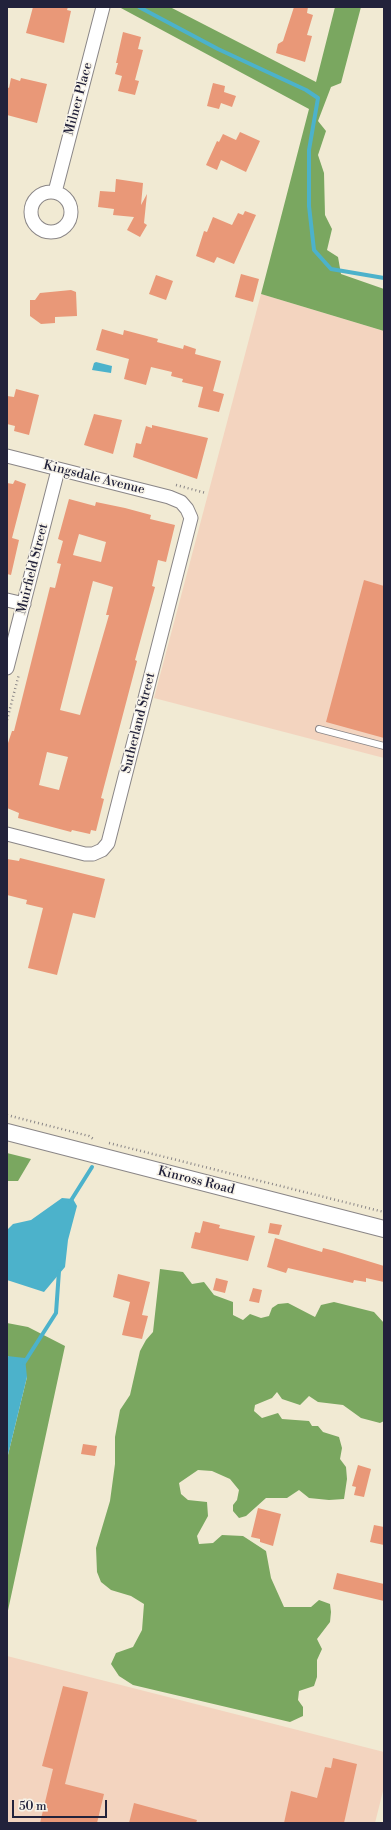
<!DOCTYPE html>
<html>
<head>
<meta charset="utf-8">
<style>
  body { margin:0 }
  #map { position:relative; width:391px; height:1830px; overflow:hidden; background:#f1ead3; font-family:"Libre Bodoni",serif }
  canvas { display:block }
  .frame { position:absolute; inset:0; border:8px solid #22223b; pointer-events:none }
  .scale { position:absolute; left:12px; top:1800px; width:95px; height:18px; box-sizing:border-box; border:2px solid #22223b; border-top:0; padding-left:5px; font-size:12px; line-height:14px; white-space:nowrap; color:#22223b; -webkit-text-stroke:3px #f7f3e8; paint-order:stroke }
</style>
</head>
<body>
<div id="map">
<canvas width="391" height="1830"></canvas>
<div class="frame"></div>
<div class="scale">50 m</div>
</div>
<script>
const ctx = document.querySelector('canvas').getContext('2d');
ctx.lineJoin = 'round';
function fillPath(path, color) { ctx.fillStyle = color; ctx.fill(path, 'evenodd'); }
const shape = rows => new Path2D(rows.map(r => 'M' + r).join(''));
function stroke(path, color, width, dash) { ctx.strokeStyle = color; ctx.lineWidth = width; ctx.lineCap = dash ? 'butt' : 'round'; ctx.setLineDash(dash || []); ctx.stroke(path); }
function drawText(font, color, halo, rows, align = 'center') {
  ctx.font = font + ' "Libre Bodoni",serif'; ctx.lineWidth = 3; ctx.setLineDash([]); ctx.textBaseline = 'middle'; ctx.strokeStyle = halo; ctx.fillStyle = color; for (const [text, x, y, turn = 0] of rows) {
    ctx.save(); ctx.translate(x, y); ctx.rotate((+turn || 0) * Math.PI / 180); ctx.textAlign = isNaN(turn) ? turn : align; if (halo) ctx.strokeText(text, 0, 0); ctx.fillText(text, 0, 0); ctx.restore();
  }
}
const built = shape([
  [261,294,384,331,384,758,154,698],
  [7,1656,384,1752,384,1787,375,1823,7,1823]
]);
const forest = shape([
  [119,7,170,7,316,82,335,7,361,7,341,83,331,87,318,121,326,131,318,155,324,173,325,215,332,229,327,250,338,257,341,274,384,289,384,331,261,294,309,109],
  [7,1153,31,1159,18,1181,7,1181],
  [160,1269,183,1272,192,1284,204,1282,214,1295,233,1302,233,1315,243,1320,250,1314,261,1318,269,1316,272,1308,278,1304,288,1303,315,1317,321,1305,334,1302,374,1312,384,1323,384,1421,380,1423,361,1418,343,1405,318,1402,309,1396,300,1405,282,1399,277,1392,272,1398,255,1405,254,1411,262,1418,278,1413,282,1419,309,1421,312,1426,318,1426,323,1432,339,1437,342,1448,340,1459,346,1467,347,1479,344,1499,329,1500,309,1498,299,1490,287,1498,266,1498,246,1516,239,1518,233,1511,233,1505,237,1500,239,1490,230,1479,212,1471,198,1470,179,1483,181,1494,188,1500,207,1502,208,1516,197,1536,199,1544,213,1543,222,1535,243,1536,266,1551,271,1578,284,1607,311,1607,319,1600,330,1604,331,1612,330,1622,317,1639,322,1649,317,1660,317,1677,314,1686,299,1691,298,1700,303,1707,303,1716,290,1722,133,1685,119,1676,111,1664,116,1653,133,1647,142,1630,144,1604,131,1596,111,1590,101,1582,97,1572,96,1548,110,1501,115,1464,115,1437,120,1410,130,1395,140,1351,146,1340,153,1332],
  [7,1323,28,1327,65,1346,7,1615,7,1459,27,1377,8,1356,7,1356]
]);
const water = shape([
  [96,362,112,366,111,373,92,370,94,363],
  [62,1198,73,1199,77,1206,68,1240,65,1267,44,1292,7,1280,7,1230,13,1224,31,1220],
  [7,1356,25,1358,27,1377,7,1459]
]);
const stream = shape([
  [139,7,218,49,306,90,318,98,309,150,309,206,314,250,331,269,384,278],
  [70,1202,92,1167],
  [24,1363,56,1313,59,1271]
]);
const building = shape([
  [33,7,68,7,67,10,71,11,64,43,26,33],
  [294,7,308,7,307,13,313,15,307,35,312,36,305,62,276,53,278,44,283,41],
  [123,32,141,37,138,49,143,50,135,80,139,81,135,95,118,91,122,76,115,74,118,63,116,63],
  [11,78,20,81,21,78,47,84,37,123,7,115,7,87,9,88],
  [213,83,225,86,224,92,236,96,232,107,221,103,219,109,207,106],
  [240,132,260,141,246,172,221,160,217,170,206,165,217,141,219,142,223,134,236,140],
  [116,179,143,183,141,205,147,194,144,223,147,225,140,237,127,230,134,217,113,215,114,209,98,207,100,191,115,192],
  [245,211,256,215,234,264,217,257,214,263,196,256,204,231,207,232,213,217,232,225,238,213,243,215],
  [241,274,259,279,253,302,235,297],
  [156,275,173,281,166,300,149,294],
  [71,290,76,292,77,316,55,317,55,323,41,324,30,316,30,300,35,300,40,293],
  [102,329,123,335,124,330,158,339,157,342,183,349,184,345,196,349,195,354,221,361,213,391,224,394,219,412,198,407,203,387,182,382,183,379,171,376,172,372,151,367,146,385,124,379,129,359,96,350],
  [16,389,39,395,29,435,14,431,15,426,7,424,7,396,14,397],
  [94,414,122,420,113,454,84,445],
  [152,425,208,438,197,479,133,457,136,443,141,444,146,426,152,428],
  [15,480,26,484,12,538,19,540,11,575,7,574,7,483,13,484],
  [69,499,95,506,96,502,125,508,151,515,150,519,175,525,166,562,158,560,152,586,155,587,135,660,137,661,101,798,104,799,96,831,91,830,90,834,72,830,71,832,18,818,19,813,7,808,7,746,12,731,14,731,50,587,55,588,61,564,57,563,63,541,58,539],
  [79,534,106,542,101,562,73,555],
  [93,581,113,587,106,615,109,615,80,715,60,710],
  [47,752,68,757,59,790,39,785],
  [364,580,384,586,384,738,326,722],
  [20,858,105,879,95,918,73,913,57,975,28,968,43,908,26,904,27,900,7,895,7,859,19,861],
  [203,1221,220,1225,219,1228,255,1236,248,1261,191,1248,195,1232,200,1233],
  [270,1223,282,1225,279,1235,268,1233],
  [275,1238,322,1252,323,1248,335,1251,384,1266,384,1282,366,1278,366,1282,354,1280,353,1283,288,1268,286,1273,267,1267],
  [118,1274,150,1282,142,1315,148,1316,142,1339,122,1335,130,1302,113,1297],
  [216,1278,228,1281,225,1293,213,1290],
  [253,1288,262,1290,259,1303,249,1301],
  [83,1444,97,1446,95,1456,81,1454],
  [358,1465,371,1469,364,1497,354,1495,356,1487,352,1486],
  [258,1508,281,1514,273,1546,260,1542,260,1539,251,1537],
  [374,1525,384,1527,384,1545,370,1542],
  [337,1573,384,1584,384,1601,333,1589],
  [63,1686,88,1692,65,1784,104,1794,97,1823,40,1823,53,1769,42,1766],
  [333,1758,357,1764,344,1823,284,1823,291,1791,317,1798,325,1767,331,1768],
  [134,1803,197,1820,196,1823,129,1823]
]);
const path = shape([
  [176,485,206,493],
  [7,720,19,674],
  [7,1115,89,1136,95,1140],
  [109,1143,384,1212]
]);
const service = shape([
  [319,729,384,746]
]);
const minor = shape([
  '31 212a20 20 0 1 1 40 0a20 20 0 1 1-40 0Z',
  [55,192,103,7],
  [7,456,169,497,181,502,187,509,191,518,108,843,102,850,93,854,85,854,7,834],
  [7,600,24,604],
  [7,668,58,470]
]);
const tertiary = shape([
  [7,1132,384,1229]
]);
const streetNames = [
  ["Milner Place",79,99,-75],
  ["Kingsdale Avenue",94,478,14],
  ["Muirfield Street",33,569,-76],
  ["Sutherland Street",139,723,-76],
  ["Kinross Road",196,1181,14]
];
fillPath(built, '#f3d4bf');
fillPath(forest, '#7aa760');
fillPath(water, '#4cb2cb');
stroke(stream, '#4cb2cb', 4);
fillPath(building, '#e99878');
stroke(service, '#8a8687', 8);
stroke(minor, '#8a8687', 15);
stroke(tertiary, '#8a8687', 18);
stroke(path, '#8a8687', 2.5, [1, 3]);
stroke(service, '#fff', 6);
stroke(minor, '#fff', 13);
stroke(tertiary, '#fff', 16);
drawText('13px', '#22223b', '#f7f3e8', streetNames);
</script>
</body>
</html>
